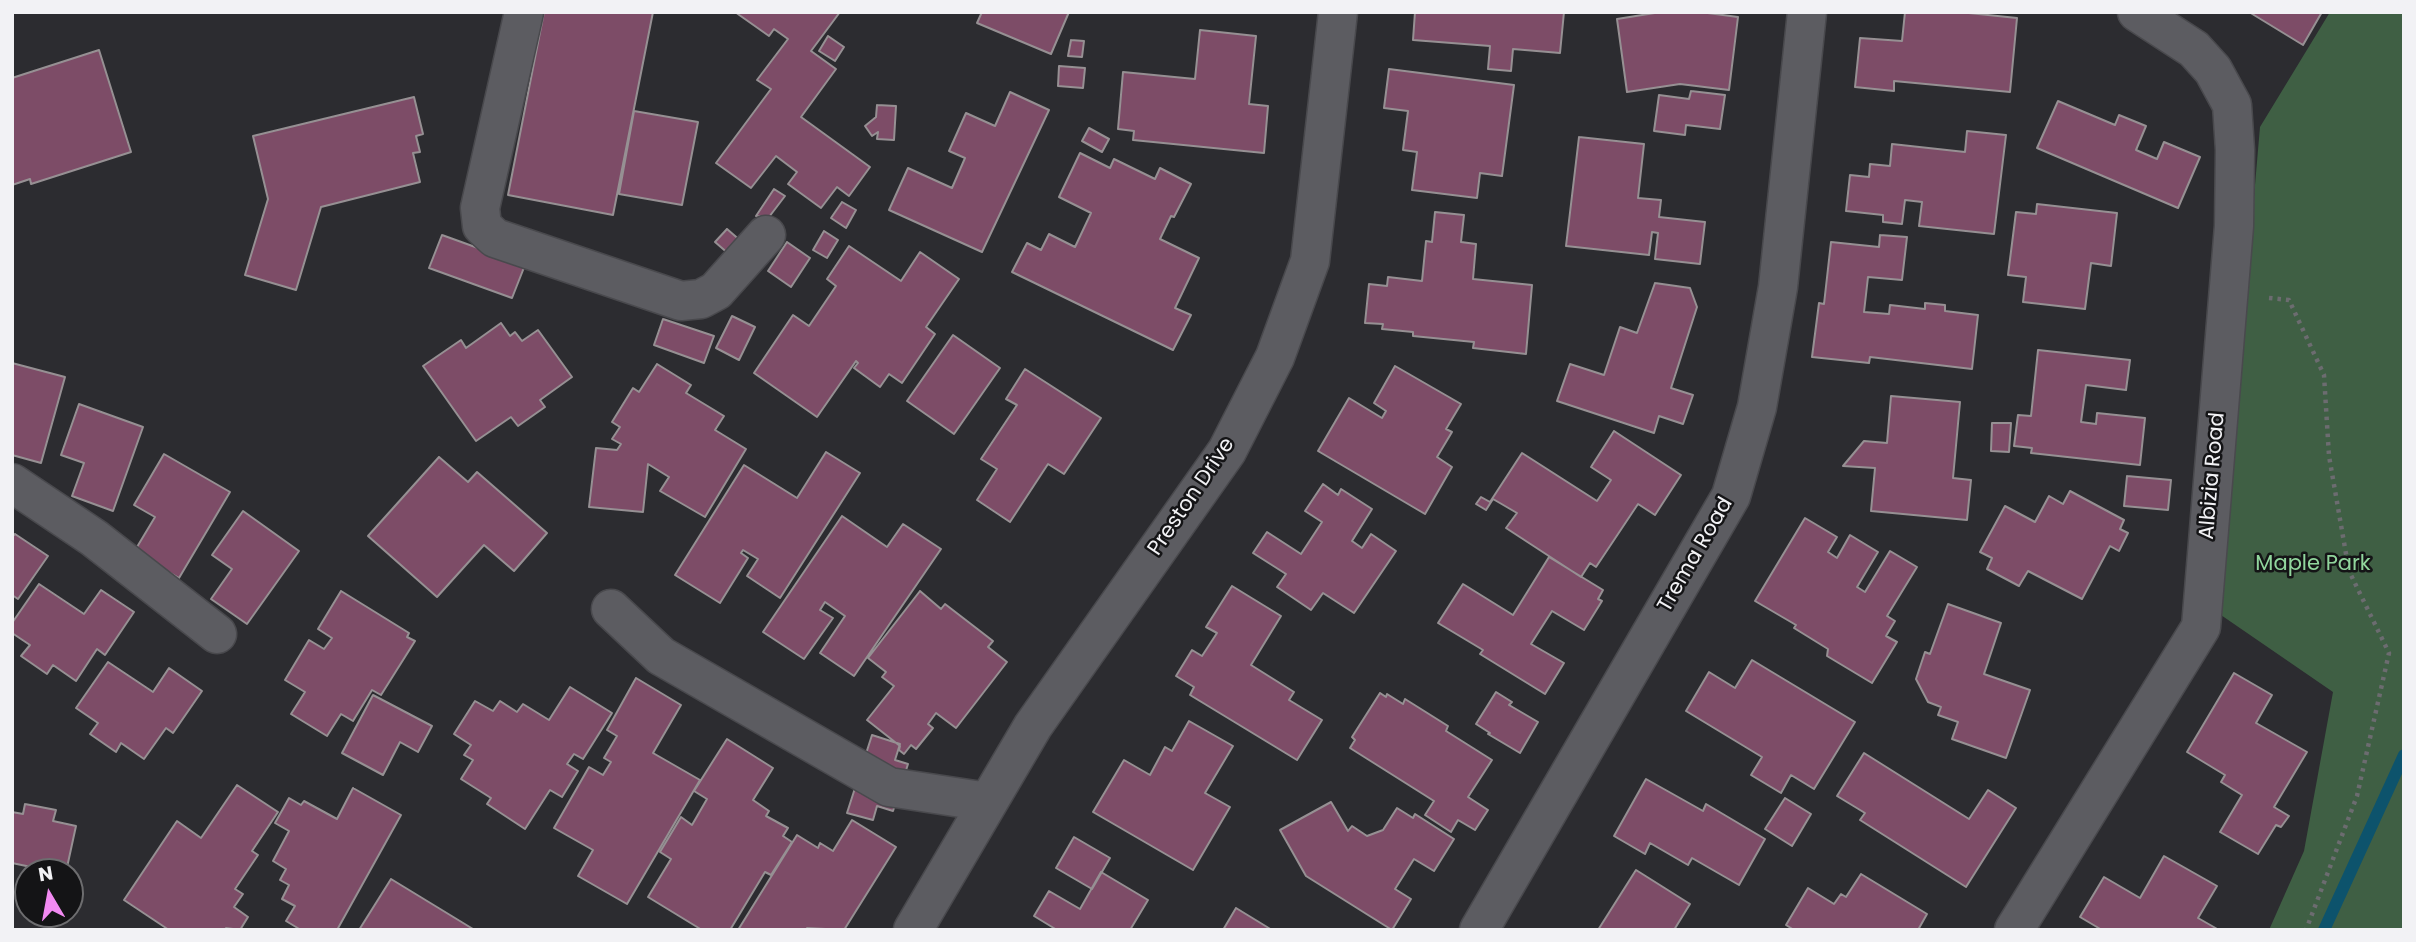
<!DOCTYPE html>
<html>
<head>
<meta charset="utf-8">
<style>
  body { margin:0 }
  #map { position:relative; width:2416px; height:942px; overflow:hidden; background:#2c2c30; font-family:Poppins,sans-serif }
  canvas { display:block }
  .frame { position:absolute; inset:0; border:14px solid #f2f2f5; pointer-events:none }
  .north { position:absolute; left:14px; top:858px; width:70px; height:70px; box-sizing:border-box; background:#141416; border:2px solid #6d6d6f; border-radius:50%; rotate:350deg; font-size:19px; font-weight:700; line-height:28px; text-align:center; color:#f2f2f5 }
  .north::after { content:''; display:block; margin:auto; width:24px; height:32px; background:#f28af2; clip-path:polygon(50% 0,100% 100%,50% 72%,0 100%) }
</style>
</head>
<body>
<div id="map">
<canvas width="2416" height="942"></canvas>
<div class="frame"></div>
<div class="north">N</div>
</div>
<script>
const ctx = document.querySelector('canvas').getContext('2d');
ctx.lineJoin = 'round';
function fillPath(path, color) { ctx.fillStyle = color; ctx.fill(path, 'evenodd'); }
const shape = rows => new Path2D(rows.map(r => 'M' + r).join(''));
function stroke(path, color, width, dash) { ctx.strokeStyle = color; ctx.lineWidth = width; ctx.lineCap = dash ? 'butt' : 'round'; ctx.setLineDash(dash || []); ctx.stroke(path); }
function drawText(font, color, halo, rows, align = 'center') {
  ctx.font = font + ' Poppins,sans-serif'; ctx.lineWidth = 5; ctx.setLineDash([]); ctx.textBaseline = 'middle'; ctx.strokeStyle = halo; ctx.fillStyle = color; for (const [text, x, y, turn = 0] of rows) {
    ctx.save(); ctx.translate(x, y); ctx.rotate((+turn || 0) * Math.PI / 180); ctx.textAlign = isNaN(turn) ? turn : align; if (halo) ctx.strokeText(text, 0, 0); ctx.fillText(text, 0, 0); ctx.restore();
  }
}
const green = shape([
  [2330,12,2404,12,2404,930,2269,930,2304,851,2333,692,2218,613,2260,127]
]);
const stream = shape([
  [2324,930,2404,755]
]);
const building = shape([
  [544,12,653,12,613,215,508,195,544,12],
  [735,12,840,12,811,51,836,69,801,117,870,167,849,196,837,187,821,208,788,184,797,172,776,156,751,188,716,163,771,89,757,80,788,39,774,29,769,36,735,12],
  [982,12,1069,12,1051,54,977,23,982,12],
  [1415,12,1564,12,1560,53,1513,49,1511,71,1488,69,1490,46,1413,40,1415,12],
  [1661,12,1700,12,1738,17,1729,90,1680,84,1627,92,1617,19,1661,12],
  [1905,12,1959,12,2017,18,2010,92,1894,81,1894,91,1855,87,1860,38,1902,41,1905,12],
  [2249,12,2322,12,2303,45,2249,12],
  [1200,30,1256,36,1249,104,1268,106,1264,153,1133,140,1134,131,1118,129,1123,72,1195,79,1200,30],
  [828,36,844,47,835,61,819,51,828,36],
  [1071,40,1084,41,1082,57,1068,56,1071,40],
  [99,50,131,152,31,184,30,179,12,185,12,78,99,50],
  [1059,66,1085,68,1083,88,1058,86,1059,66],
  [1389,69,1514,85,1502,176,1480,173,1477,198,1412,190,1417,152,1403,150,1408,111,1384,108,1389,69],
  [1691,91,1725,95,1720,129,1686,125,1685,135,1654,131,1659,95,1689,99,1691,91],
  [1010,92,1049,110,982,252,889,210,908,168,952,188,965,158,949,151,966,113,995,126,1010,92],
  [414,97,423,134,416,136,420,152,413,153,420,182,321,207,296,290,245,275,268,199,253,136,414,97],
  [2058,101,2115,125,2119,115,2146,126,2136,150,2157,159,2164,142,2200,157,2178,208,2037,148,2058,101],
  [877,105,896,106,894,140,877,139,878,132,872,136,865,126,876,117,877,105],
  [634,111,698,122,682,205,619,194,634,111],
  [1089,128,1109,139,1102,152,1082,141,1089,128],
  [1967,131,2006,135,1994,234,1919,226,1922,202,1905,200,1902,224,1883,222,1883,215,1846,211,1850,175,1869,177,1870,164,1890,166,1892,144,1965,152,1967,131],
  [1579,137,1644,144,1638,198,1661,200,1659,217,1705,222,1700,264,1655,259,1658,233,1652,232,1649,255,1566,246,1579,137],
  [1080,153,1110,168,1114,159,1155,179,1160,168,1191,184,1174,217,1171,216,1160,239,1199,258,1175,308,1191,315,1173,350,1012,272,1027,243,1041,250,1049,234,1075,247,1091,213,1059,197,1080,153],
  [774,189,785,196,769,217,756,216,774,189],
  [842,202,856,210,846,228,831,218,842,202],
  [2037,204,2117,213,2111,266,2091,263,2085,309,2023,302,2026,277,2008,275,2016,212,2036,214,2037,204],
  [1435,212,1464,215,1461,242,1476,244,1473,279,1532,285,1526,354,1473,348,1474,342,1413,336,1413,332,1382,329,1383,324,1365,323,1369,284,1387,286,1388,277,1422,281,1426,241,1432,242,1435,212],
  [727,229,742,242,730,255,715,242,727,229],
  [824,231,838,240,827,258,813,250,824,231],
  [442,235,525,265,512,298,429,268,442,235],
  [1880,235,1907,237,1902,280,1868,277,1864,312,1889,314,1890,305,1925,309,1925,303,1945,305,1945,311,1978,315,1972,369,1870,357,1869,363,1812,357,1819,303,1824,304,1831,242,1879,247,1880,235],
  [787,242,810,258,791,287,768,271,787,242],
  [849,246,901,281,920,252,959,279,926,327,935,334,902,383,889,374,880,387,854,368,858,363,856,361,817,417,754,373,793,315,809,326,836,286,827,279,849,246],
  [1655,283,1690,288,1697,307,1671,388,1693,395,1683,424,1659,416,1654,433,1557,401,1570,364,1604,375,1620,327,1637,333,1655,283],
  [732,316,755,327,739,360,716,348,732,316],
  [663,319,714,336,704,363,654,345,663,319],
  [501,323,510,336,515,332,522,341,538,330,572,377,540,400,545,407,518,426,511,417,476,441,423,366,461,340,466,348,501,323],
  [953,335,1000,368,954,434,907,401,953,335],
  [2038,350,2130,360,2126,390,2086,385,2081,422,2096,424,2097,413,2145,418,2140,465,2031,453,2032,448,2014,446,2018,415,2031,416,2038,350],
  [12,363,65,377,41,463,12,455,12,363],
  [657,364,691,385,686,393,724,416,715,430,746,449,705,517,660,491,669,477,648,464,643,512,589,507,596,448,617,450,621,444,612,439,620,427,612,422,633,388,639,392,657,364],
  [1395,366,1461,404,1446,429,1452,432,1437,457,1452,467,1425,514,1318,451,1349,398,1382,418,1386,411,1374,403,1395,366],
  [1025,369,1101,418,1064,474,1048,464,1010,522,977,500,997,469,981,459,1017,405,1006,399,1025,369],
  [1891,396,1960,402,1953,478,1971,480,1967,520,1871,511,1875,468,1843,466,1864,441,1887,443,1891,396],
  [79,404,143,427,113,511,72,496,84,463,61,455,79,404],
  [1992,423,2011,423,2009,452,1991,451,1992,423],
  [1614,431,1681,475,1655,515,1638,504,1596,567,1590,563,1581,577,1506,528,1517,513,1493,499,1486,510,1476,504,1481,497,1490,502,1522,453,1597,501,1611,480,1591,467,1614,431],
  [826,452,860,473,780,598,747,576,758,559,743,550,741,553,748,558,720,603,675,575,744,465,797,498,826,452],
  [164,454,230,492,179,578,134,552,155,517,134,505,164,454],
  [439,457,468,482,477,472,547,533,514,571,484,545,437,597,368,536,439,457],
  [2127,476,2171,480,2168,510,2124,506,2127,476],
  [1323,484,1338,495,1341,489,1372,509,1352,541,1362,548,1371,534,1396,551,1354,613,1323,593,1311,610,1277,587,1286,574,1253,553,1267,532,1301,554,1322,522,1305,511,1323,484],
  [2070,491,2124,520,2120,529,2128,533,2119,551,2110,546,2082,599,2028,571,2019,586,1987,569,1992,558,1980,552,2005,506,2035,522,2049,496,2063,504,2070,491],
  [243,511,299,551,247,624,211,599,232,569,212,555,243,511],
  [842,516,887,547,903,524,941,549,854,676,820,653,845,616,825,602,820,610,833,618,804,659,763,632,842,516],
  [1805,518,1837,537,1828,552,1837,558,1850,535,1878,552,1857,587,1865,592,1890,551,1917,567,1887,616,1895,621,1886,636,1897,642,1872,683,1827,656,1828,649,1794,628,1796,625,1755,601,1805,518],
  [15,534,48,556,18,599,12,595,12,537,15,534],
  [1549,557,1603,590,1598,599,1602,601,1584,630,1552,611,1531,644,1564,663,1545,694,1480,654,1483,650,1438,623,1463,584,1513,615,1549,557],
  [39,584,84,614,101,590,134,612,105,655,97,649,76,681,53,665,47,674,21,656,30,645,12,633,12,623,39,584],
  [1232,586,1281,616,1251,665,1294,692,1289,700,1322,720,1297,760,1190,695,1194,687,1176,676,1192,650,1202,656,1217,633,1206,627,1232,586],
  [341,591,409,633,407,637,415,641,381,695,372,690,353,721,341,714,327,736,291,714,305,692,285,680,309,640,324,649,332,638,318,629,341,591],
  [920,591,941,609,945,604,993,641,988,647,1007,662,956,728,936,713,928,724,933,728,916,749,911,745,904,754,899,750,900,746,867,720,894,686,882,677,886,672,868,658,920,591],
  [1948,604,2001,623,1984,674,2030,690,2006,758,1952,739,1958,722,1938,715,1941,707,1928,702,1916,679,1925,652,1930,654,1948,604],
  [1752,660,1855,722,1814,789,1791,775,1781,793,1751,775,1762,757,1686,711,1709,672,1735,688,1752,660],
  [108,662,153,692,169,668,202,691,173,733,166,728,144,759,121,743,116,752,90,734,98,723,76,708,108,662],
  [2234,673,2272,695,2256,723,2307,752,2274,807,2289,816,2281,827,2276,825,2258,854,2220,832,2242,795,2221,782,2225,775,2187,752,2234,673],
  [636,678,681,705,653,753,700,780,627,904,578,876,593,850,554,828,589,767,603,775,611,762,604,758,617,736,607,730,636,678],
  [570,687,612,713,583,759,574,754,567,764,578,771,562,797,550,790,525,829,487,804,491,798,461,779,473,760,464,755,471,745,454,734,475,701,493,711,500,701,517,712,523,704,549,720,570,687],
  [1496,692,1512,702,1509,705,1538,722,1520,753,1488,734,1490,733,1476,724,1496,692],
  [1380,693,1386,697,1387,694,1403,704,1405,699,1448,726,1446,731,1492,760,1468,797,1488,810,1475,830,1458,820,1451,832,1425,815,1434,801,1350,748,1355,740,1352,737,1380,693],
  [373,695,432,726,418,752,400,742,383,775,342,753,373,695],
  [1189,721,1233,746,1205,793,1230,807,1193,870,1093,812,1124,760,1150,775,1165,747,1172,751,1189,721],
  [872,735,900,744,895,760,908,764,893,811,877,806,873,820,847,813,872,735],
  [727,739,773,768,753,800,769,811,766,816,788,828,783,836,792,842,771,875,765,872,730,930,702,930,648,897,671,859,660,852,681,817,692,825,707,799,694,791,727,739],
  [1864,753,1969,819,1988,790,2016,808,1966,887,1860,820,1865,813,1837,796,1864,753],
  [1646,779,1703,811,1706,804,1765,839,1739,885,1692,858,1688,865,1650,843,1645,854,1614,836,1646,779],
  [237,785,278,812,252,851,258,855,235,889,243,894,234,907,248,917,240,930,226,928,225,930,169,930,124,900,177,821,201,838,237,785],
  [353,788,401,815,337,930,301,930,286,921,295,906,282,899,289,885,280,880,286,869,273,861,289,831,275,823,289,798,301,805,304,801,337,819,353,788],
  [1785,798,1811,814,1792,846,1765,829,1785,798],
  [1331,802,1348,831,1352,826,1367,836,1383,830,1397,808,1413,818,1415,814,1454,839,1434,871,1414,859,1395,889,1411,899,1392,930,1306,876,1280,830,1331,802],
  [25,804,56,810,53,821,76,826,66,872,55,872,12,863,12,812,23,814,25,804],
  [852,820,896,847,844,930,807,928,806,930,738,930,797,835,818,848,820,843,833,851,852,820],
  [1074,837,1110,858,1092,889,1056,868,1074,837],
  [2164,856,2217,886,2198,918,2219,930,2102,930,2080,917,2104,877,2140,898,2164,856],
  [1636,870,1690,904,1674,930,1598,930,1636,870],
  [1101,872,1148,900,1130,930,1057,930,1034,916,1049,891,1080,909,1101,872],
  [1861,874,1927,914,1918,930,1794,930,1786,925,1808,888,1834,904,1841,894,1846,897,1861,874],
  [391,879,473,929,473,930,359,930,391,879],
  [1236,908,1272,930,1223,930,1236,908]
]);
const path = shape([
  [2269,298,2289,300,2324,375,2329,456,2349,571,2389,653,2357,796,2306,930]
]);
const minor = shape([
  [524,12,480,208,482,226,495,238,681,301,701,299,716,291,766,235],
  [12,483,94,538,217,634],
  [611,609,661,656,889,787,988,802],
  [913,930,1033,726,1227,451,1275,357,1310,261,1338,12],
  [1479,930,1731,496,1757,407,1778,287,1807,12],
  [2014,930,2201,627,2234,226,2235,150,2232,105,2213,70,2194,49,2137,12]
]);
const streetNames = [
  ["Albizia Road",2213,476,-85],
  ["Preston Drive",1192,497,-56],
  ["Trema Road",1696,555,-60]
];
const parkNames = [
  ["Maple Park",2313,565]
];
fillPath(green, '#3f5f44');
stroke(stream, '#0d536c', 12);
fillPath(building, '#7d4c67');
stroke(building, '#969093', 2);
stroke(minor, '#49494d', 41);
stroke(path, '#6c6c70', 4.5, [3.5, 5]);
stroke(minor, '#5c5c61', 38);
drawText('21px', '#f2f2f5', '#141416', streetNames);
drawText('21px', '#91d69d', '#141416', parkNames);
</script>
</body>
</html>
